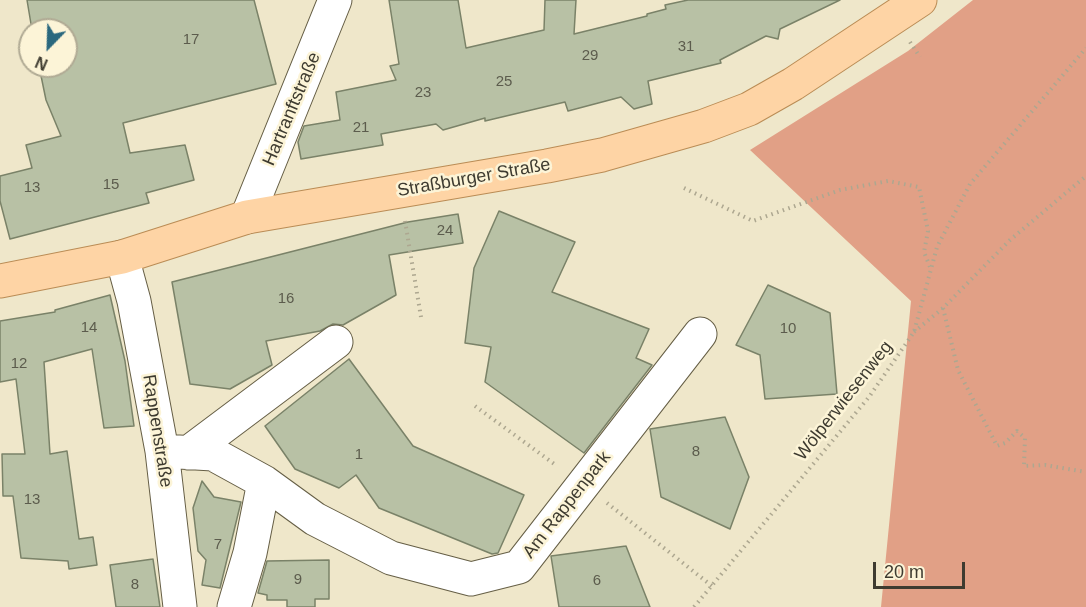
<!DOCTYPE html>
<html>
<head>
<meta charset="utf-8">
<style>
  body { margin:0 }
  #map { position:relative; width:1086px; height:607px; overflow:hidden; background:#efe7ca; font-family:Helvetica,sans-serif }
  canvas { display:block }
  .north { position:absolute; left:18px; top:18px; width:60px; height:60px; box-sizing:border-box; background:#fcf4d7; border:2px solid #b0aa94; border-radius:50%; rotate:203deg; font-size:16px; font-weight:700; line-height:24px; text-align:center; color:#3e3b30 }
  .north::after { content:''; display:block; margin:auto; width:21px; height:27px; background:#2a687e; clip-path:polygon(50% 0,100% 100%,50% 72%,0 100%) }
  .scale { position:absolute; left:873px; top:562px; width:92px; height:27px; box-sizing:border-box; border:3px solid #3e3b30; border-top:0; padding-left:8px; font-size:18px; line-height:21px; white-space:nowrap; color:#3e3b30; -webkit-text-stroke:4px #fcf4d7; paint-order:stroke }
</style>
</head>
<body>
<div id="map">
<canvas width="1086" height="607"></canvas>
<div class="north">N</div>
<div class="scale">20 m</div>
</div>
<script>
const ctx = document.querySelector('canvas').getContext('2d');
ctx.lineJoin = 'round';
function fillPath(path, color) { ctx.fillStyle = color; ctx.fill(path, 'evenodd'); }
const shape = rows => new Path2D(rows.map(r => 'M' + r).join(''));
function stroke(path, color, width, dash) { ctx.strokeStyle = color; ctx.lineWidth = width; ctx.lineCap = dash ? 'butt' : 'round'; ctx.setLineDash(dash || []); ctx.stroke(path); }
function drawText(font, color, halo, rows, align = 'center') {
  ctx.font = font + ' Helvetica,sans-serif'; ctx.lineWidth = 5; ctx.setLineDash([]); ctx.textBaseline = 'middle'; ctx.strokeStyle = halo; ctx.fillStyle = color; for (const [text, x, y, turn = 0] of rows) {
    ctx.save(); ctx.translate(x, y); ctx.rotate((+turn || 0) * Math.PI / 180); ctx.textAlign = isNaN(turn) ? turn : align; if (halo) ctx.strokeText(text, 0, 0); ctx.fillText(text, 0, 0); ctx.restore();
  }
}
const forest = shape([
  [973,0,1086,0,1086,607,881,607,911,301,750,150,908,51]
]);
const building = shape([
  [27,0,254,0,276,84,123,123,130,153,185,145,194,180,146,193,149,203,10,239,0,201,0,176,32,168,26,145,61,136,46,100,39,66,66,66,66,30,32,30,27,0],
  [389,0,458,0,466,48,544,30,545,0,576,0,574,34,647,16,647,14,666,9,665,5,688,0,840,0,780,29,778,39,766,36,720,60,721,63,648,81,652,104,634,109,621,97,568,111,565,102,485,121,485,118,443,130,436,124,381,134,383,145,301,159,298,142,304,126,340,120,336,92,396,80,390,66,399,64,389,0],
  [499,211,575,242,552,292,649,329,636,358,652,365,584,453,485,382,491,347,465,343,474,268,499,211],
  [458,214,463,243,389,255,396,295,343,325,333,324,320,331,266,341,272,365,230,389,190,384,172,282,408,222,458,214],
  [768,285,830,313,837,394,765,399,760,355,736,345,768,285],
  [110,295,125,361,134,426,104,428,92,349,44,362,50,454,67,451,79,539,93,537,97,565,69,569,68,561,21,558,13,496,3,496,2,454,25,454,16,379,0,382,0,321,55,312,55,310,110,295],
  [349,359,413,446,524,495,498,553,492,554,379,508,356,475,339,488,295,469,265,426,349,359],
  [725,417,749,477,730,529,661,497,650,429,725,417],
  [202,481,214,497,241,502,220,588,202,585,206,560,198,551,193,508,202,481],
  [626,546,650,607,559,607,551,556,626,546],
  [153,559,160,607,116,607,110,565,153,559],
  [329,560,329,599,315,599,315,607,287,607,287,600,267,600,267,595,258,593,267,561,329,560]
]);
const path = shape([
  [910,42,920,57],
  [684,188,753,221,840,190,888,181,919,187,928,231,924,252,930,267],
  [405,221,421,317],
  [943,308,958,370,997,446,1005,443,1017,431,1025,438,1024,466,1045,465,1086,472],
  [914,332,943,308,1010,240,1086,176],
  [475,406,557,466],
  [607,503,712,586],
  [694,607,869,397,914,332,937,247,970,184,1086,48]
]);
const minor = shape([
  [247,217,335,0],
  [122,257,134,301,162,451,180,607],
  [162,451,213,454,264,482,315,519,391,558,471,579,519,567,700,334],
  [188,453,336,342],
  [234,607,250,553,264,482]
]);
const major = shape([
  [0,281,122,257,247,217,547,166,602,155,704,126,749,109,793,84,920,0]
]);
const numberNames = [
  ["17",191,40],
  ["31",686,47],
  ["29",590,56],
  ["25",504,82],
  ["23",423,93],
  ["21",361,128],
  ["15",111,185],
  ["13",32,188],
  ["24",445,231],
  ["16",286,299],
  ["14",89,328],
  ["10",788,329],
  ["12",19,364],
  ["8",696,452],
  ["1",359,455],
  ["13",32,500],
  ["7",218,545],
  ["9",298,580],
  ["6",597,581],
  ["8",135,585]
];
const streetNames = [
  ["Hartranftstraße",292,109,-67],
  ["Straßburger Straße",474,178,-10],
  ["Wölperwiesenweg",844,401,-52],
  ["Rappenstraße",157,431,81],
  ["Am Rappenpark",567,505,-52]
];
fillPath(forest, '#e1a086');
fillPath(building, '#b8c1a5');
stroke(building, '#7a8268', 1.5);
stroke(minor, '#655e45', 35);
stroke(major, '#ba8c55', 35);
stroke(path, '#ada790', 4, [1.5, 4.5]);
stroke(minor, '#fff', 33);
stroke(major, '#fed4a5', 33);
drawText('15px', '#5c5c4d', null, numberNames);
drawText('18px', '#3e3b30', '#fcf4d7', streetNames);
</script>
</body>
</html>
